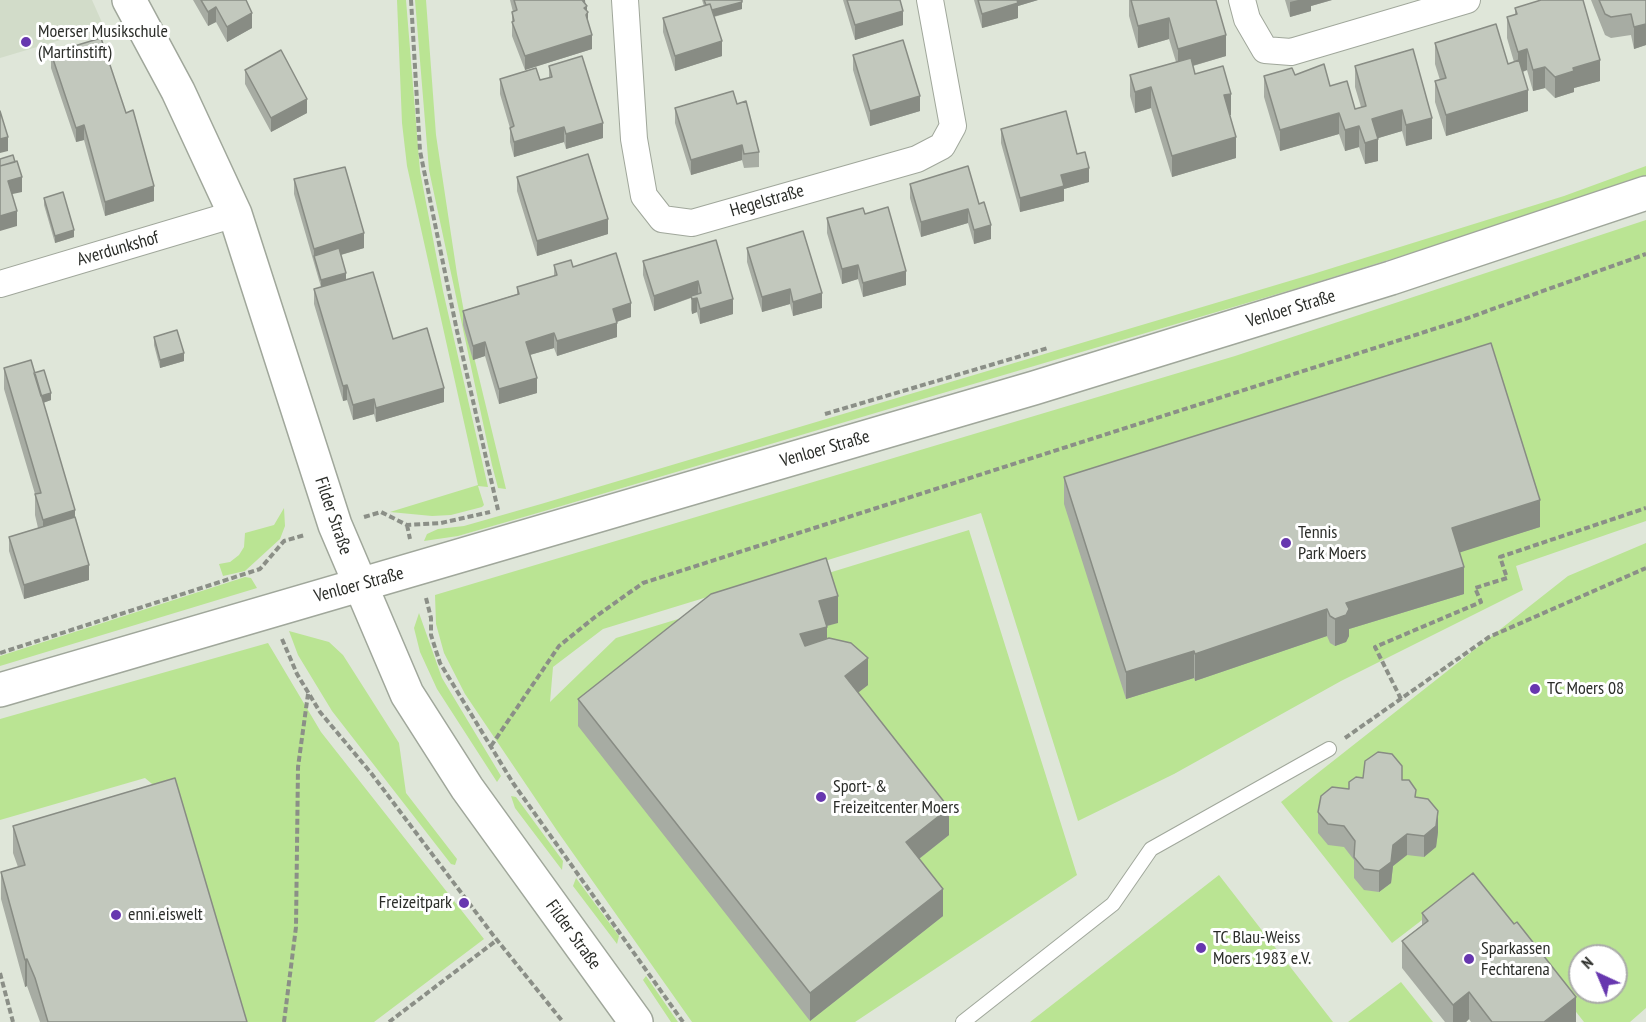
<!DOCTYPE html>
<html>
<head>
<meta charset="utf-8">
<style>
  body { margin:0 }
  #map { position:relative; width:1646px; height:1022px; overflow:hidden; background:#dfe6d9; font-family:"PT Sans Narrow",sans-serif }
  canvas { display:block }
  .north { position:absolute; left:1568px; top:944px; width:60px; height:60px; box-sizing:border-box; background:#fff; border:2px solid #aaaba9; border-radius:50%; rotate:316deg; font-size:16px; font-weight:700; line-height:24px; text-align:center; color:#2b2d29 }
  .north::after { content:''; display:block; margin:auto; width:21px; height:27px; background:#6737af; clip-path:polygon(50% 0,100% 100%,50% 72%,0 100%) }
</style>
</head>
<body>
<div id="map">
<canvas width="1646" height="1022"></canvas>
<div class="north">N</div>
</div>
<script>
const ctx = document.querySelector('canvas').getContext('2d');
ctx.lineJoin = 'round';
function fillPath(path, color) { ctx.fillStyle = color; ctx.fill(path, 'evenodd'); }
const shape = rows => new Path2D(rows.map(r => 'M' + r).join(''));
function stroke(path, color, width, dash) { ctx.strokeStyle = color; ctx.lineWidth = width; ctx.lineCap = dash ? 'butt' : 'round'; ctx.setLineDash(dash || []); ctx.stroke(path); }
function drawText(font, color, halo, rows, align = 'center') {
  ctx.font = font + ' "PT Sans Narrow",sans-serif'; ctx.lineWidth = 6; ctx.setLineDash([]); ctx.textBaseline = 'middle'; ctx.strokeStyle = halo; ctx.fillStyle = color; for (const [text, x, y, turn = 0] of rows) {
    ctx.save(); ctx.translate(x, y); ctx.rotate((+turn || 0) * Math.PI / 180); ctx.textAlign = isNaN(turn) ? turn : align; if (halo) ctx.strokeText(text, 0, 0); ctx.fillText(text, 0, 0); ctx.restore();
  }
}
const built = shape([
  [0,0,92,0,104,27,0,58]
]);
const green = shape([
  [397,0,406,0,420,171,443,291,488,487,478,486,484,505,482,507,451,515,432,516,390,512,478,485,407,166,402,123],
  [415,0,426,0,436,135,457,274,467,328,506,489,498,488,492,465,429,170],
  [1646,166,1646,176,1550,210,1301,287,541,512,458,536,424,541,427,534,438,529,464,526,541,504,1313,274,1564,196],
  [1646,220,1646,521,1516,566,1523,590,1341,681,1174,774,1078,821,981,513,603,629,553,667,550,702,616,638,969,530,1077,875,855,1022,692,1022,558,832,465,694,444,653,436,624,435,595,1235,356],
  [284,508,285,526,280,539,245,571,223,576,219,564,230,562,239,555,244,547,245,533,274,525],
  [1646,543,1646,1008,1630,1022,1584,1022,1473,881,1392,943,1281,802,1568,576],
  [1580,956,1616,956,1616,992,1580,992],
  [245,577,251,578,257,588,0,666,0,656],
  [419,613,442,678,501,776,497,782,437,689,420,652,414,628],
  [289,631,329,642,343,655,399,743,406,793,457,859,455,865,451,864,332,711,298,655],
  [268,643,321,732,484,939,374,1022,241,1022,177,805,145,778,0,820,0,719],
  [511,796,516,797,563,861,562,870,515,808],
  [1219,875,1333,1022,1030,1022],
  [576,878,619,936,617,944,573,886],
  [646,976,678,1022,671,1022,643,980],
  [1401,982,1433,1022,1348,1022]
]);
const path = shape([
  [411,0,420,151,457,331,498,510],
  [825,414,1048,348],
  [364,517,381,512,407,525,441,523,490,512],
  [407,525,410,539],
  [426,598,431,618,431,635,440,663,513,783,683,1022],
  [282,639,297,674,320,712,371,773,493,935,563,1022],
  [0,653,260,569,284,541,305,535],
  [1401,699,1375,647,1481,602,1475,588,1507,578,1500,557,1646,508],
  [1345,738,1489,637,1646,568],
  [491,746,559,646,595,617,643,583,1465,319,1646,254],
  [0,973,13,1022],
  [284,1022,296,927,298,767,308,694],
  [389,1022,497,940]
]);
const service = shape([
  [963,1022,1113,904,1151,849,1329,749]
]);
const minor = shape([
  [625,0,634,139,644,196,662,219,692,223,917,159,942,146,953,126,930,0],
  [1242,0,1247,19,1265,50,1291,52,1467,0],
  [0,284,235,214]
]);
const tertiary = shape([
  [129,0,178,91,235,214,335,525,407,694,467,788,636,1022]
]);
const secondary = shape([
  [0,690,1034,388,1391,278,1646,193]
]);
const wall = shape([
  [193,0,246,0,252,28,227,42,216,22,208,26],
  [510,0,585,0,592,49,525,70,512,36,512,12,513,12],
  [702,0,742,0,742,9,714,17,722,56,675,71,663,32,663,18,704,6],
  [843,0,900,0,903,25,855,40],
  [974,0,1038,0,1018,6,1018,18,982,28],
  [1129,0,1216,0,1226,56,1193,66,1195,74,1231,115,1230,115,1236,158,1172,177,1151,108,1135,113,1130,96,1130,75,1176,62,1169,39,1138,48,1129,16],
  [1285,0,1332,0,1311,6,1311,11,1290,17],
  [1591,0,1646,0,1646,45,1634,49,1631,35,1611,38,1605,35],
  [1515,8,1600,81,1574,88,1574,92,1555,98,1545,88,1533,91,1527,70,1523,72,1528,111,1446,136,1435,102,1435,81,1440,80,1435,64,1435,43,1508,64,1514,62,1507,38,1507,17,1515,15],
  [51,53,154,201,105,216,84,140,76,142,51,68],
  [853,55,920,111,870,126,853,70],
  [549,66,603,138,566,149,564,142,514,157,510,142,510,128,500,94,500,79,540,80,549,78],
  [1355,66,1432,139,1406,146,1402,131,1378,138,1378,161,1365,164,1359,147,1345,151,1339,134,1280,151,1264,97,1264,76,1295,75,1330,86,1355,109,1361,107,1355,87],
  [245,70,307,113,271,132,245,84],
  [737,104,759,152,759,167,744,168,742,160,691,175,675,123,675,108],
  [1001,129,1077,154,1089,182,1064,189,1064,201,1020,212,1001,143],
  [517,177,608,234,537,256,517,191],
  [294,179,364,248,341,255,346,280,393,339,444,402,376,422,374,414,353,420,347,400,343,401,314,304,314,289,321,287,294,194],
  [910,184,979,204,991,239,974,244,968,223,921,237,910,198],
  [44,198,74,237,55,243,44,205],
  [865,214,906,285,863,297,858,279,842,284,827,233,827,218],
  [716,240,733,314,700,324,697,312,692,314,691,310,691,298,654,311,643,275,643,261],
  [747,248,822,308,793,316,790,304,762,312,747,262],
  [554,265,573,267,631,317,617,322,617,337,557,356,554,348,530,355,537,393,499,404,485,356,473,360,463,325,463,311,517,294,517,287,554,276],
  [154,337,184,361,160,368,154,345],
  [4,368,34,373,51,400,43,403,75,517,89,580,24,599,9,551,9,537,38,528,35,515,35,494,4,389],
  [1064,477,1540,527,1459,552,1464,594,1349,629,1349,636,1346,642,1335,646,1330,643,1327,636,1195,681,1194,678,1126,699,1064,504],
  [838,623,827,626,827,639,868,685,858,692,949,835,919,859,943,916,810,1021,578,726,578,699],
  [1363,778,1402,780,1416,798,1438,832,1436,847,1424,857,1407,855,1393,866,1391,883,1379,892,1364,890,1354,878,1354,860,1344,847,1328,845,1318,833,1318,812],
  [13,826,247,1022,40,1022,27,986,25,987,1,899,1,872,18,867,13,853],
  [1422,913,1514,924,1576,1022,1471,1022,1469,1019,1466,1022,1445,1022,1402,968,1402,941,1422,925]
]);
const shadedWall = shape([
  [582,0,585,0,585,7,587,6,587,14,588,12,588,27],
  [1014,0,1038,0,1018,6,1018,18,982,28,982,14],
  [1298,0,1332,0,1311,6,1311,11,1290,17,1290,2],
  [742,2,742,9,708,18,708,11],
  [216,7,216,22,208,26,208,12],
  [903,11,903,25,855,40,855,25],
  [252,13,252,28,227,42,227,27],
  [1169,18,1169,39,1138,48,1138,26],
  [1646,24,1646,45,1634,49,1634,27],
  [592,35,592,49,525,70,525,56],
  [1226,35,1226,56,1178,70,1178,49],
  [722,41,722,56,675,71,675,56],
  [1527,49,1527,70,1518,73,1518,52],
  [1600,60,1600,81,1574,88,1574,92,1555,98,1555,77,1573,68],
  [1545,67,1545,88,1533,91,1533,70],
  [1151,87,1151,108,1135,113,1135,92],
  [1528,90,1528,111,1446,136,1446,115],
  [1231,94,1231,115,1224,116,1224,95],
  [920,96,920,111,870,126,870,111],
  [307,99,307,113,271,132,271,118],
  [1402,110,1402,131,1372,140,1372,119],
  [1339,113,1339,134,1280,151,1280,130],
  [1432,118,1432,139,1406,146,1406,125],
  [603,123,603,138,566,149,566,134],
  [84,125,84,140,76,142,76,128],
  [1359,126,1359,147,1345,151,1345,130],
  [564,127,564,142,514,157,514,142],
  [8,137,8,151,0,153,0,139],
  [1236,137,1236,158,1172,177,1172,156],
  [1378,139,1378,161,1365,164,1365,143],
  [742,145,742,160,691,175,691,160],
  [1089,168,1089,182,1064,189,1064,201,1020,212,1020,198,1061,175],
  [22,177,22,192,8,195,8,181],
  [154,186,154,201,105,216,105,202],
  [968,209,968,223,921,237,921,222],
  [17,211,17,226,0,231,0,216],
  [608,219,608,234,537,256,537,241],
  [991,225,991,239,974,244,974,230],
  [74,230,74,237,55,243,55,236],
  [364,233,364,248,316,262,314,256,314,249],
  [858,265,858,279,842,284,842,269],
  [906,271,906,285,863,297,863,283],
  [346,273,346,280,321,287,321,280],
  [698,281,698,295,654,311,654,296],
  [790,289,790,304,762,312,762,297],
  [822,293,822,308,793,316,793,302],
  [697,298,697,312,692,314,692,299],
  [733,299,733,314,700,324,700,309],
  [631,303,631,317,613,323,613,309],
  [617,323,617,337,557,356,557,341],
  [554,333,554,348,526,356,526,342],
  [485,342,485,356,473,360,473,346],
  [184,353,184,361,160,368,160,360],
  [537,378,537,393,499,404,499,389],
  [347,385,347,400,343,401,343,386],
  [444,388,444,402,376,422,376,408],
  [51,393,51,400,37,405,37,398],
  [374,399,374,414,353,420,353,405],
  [1540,500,1540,527,1452,555,1452,528],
  [75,510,75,531,43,542,43,520],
  [89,565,89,580,24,599,24,585],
  [1464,567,1464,594,1349,629,1349,636,1346,642,1335,646,1335,619,1346,603],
  [838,596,838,623,819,628,819,601],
  [1327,609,1327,636,1195,681,1195,654],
  [827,627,827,654,800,661,800,634],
  [1194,651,1194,678,1126,699,1126,672],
  [868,658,868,685,845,703,845,676],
  [949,808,949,835,906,869,906,842],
  [1438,811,1438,832,1436,847,1424,857,1424,836],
  [1407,834,1407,855,1393,866,1391,883,1379,892,1379,871,1393,845],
  [943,889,943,916,810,1021,810,993],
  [27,959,27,986,25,987,25,960],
  [1469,992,1469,1019,1466,1022,1453,1022,1453,1005],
  [1576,997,1576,1022,1544,1022]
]);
const building = shape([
  [201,0,246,0,252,13,227,27,216,7,208,12,201,0],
  [514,0,582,0,587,6,584,8,588,12,586,15,592,35,525,56,512,22,514,21,512,12,517,10,514,0],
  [704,0,742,0,742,2,712,10,710,4,706,5,704,0],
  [847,0,900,0,903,11,855,25,847,0],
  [978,0,1017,0,1018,3,982,14,978,0],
  [1131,0,1216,0,1226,35,1178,49,1169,18,1138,26,1131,0],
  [1541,0,1583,0,1600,60,1573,68,1574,71,1555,77,1545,67,1533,70,1527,49,1518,52,1507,17,1517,14,1515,8,1541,0],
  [1599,0,1646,0,1646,24,1634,27,1631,14,1611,17,1605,14,1599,0],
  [710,4,722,41,675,56,663,18,710,4],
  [1496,24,1508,64,1519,60,1528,90,1446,115,1435,81,1446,78,1435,43,1496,24],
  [101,38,126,113,133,110,154,186,105,202,84,125,76,128,51,53,101,38],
  [903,40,920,96,870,111,853,55,903,40],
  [1413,49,1432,118,1406,125,1402,110,1372,119,1378,139,1365,143,1359,126,1345,130,1339,113,1280,130,1264,76,1292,68,1295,75,1324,64,1330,86,1347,81,1355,109,1366,106,1355,66,1413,49],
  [281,50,307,99,271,118,245,70,281,50],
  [582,56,603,123,566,134,564,127,514,142,510,128,514,126,500,79,536,68,540,80,552,77,549,66,582,56],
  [1191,58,1195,74,1223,66,1231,94,1224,95,1236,137,1172,156,1151,87,1135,92,1130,75,1191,58],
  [733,91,737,104,746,101,759,152,744,154,742,145,691,160,675,108,733,91],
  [0,111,8,137,0,139,0,111],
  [1066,111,1077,154,1085,152,1089,168,1061,175,1064,186,1020,198,1001,129,1066,111],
  [588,154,608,219,537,241,517,177,588,154],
  [13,155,15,162,0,166,0,159,13,155],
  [17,161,22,177,8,181,17,211,0,216,0,166,17,161],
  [968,166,979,204,984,202,991,225,974,230,968,209,921,222,910,184,968,166],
  [345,167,364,233,314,249,294,179,345,167],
  [63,192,74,230,55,236,44,198,63,192],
  [888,207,906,271,863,283,858,265,842,269,827,218,863,208,865,214,888,207],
  [803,231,822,293,793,302,790,289,762,297,747,248,803,231],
  [716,240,733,299,700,309,697,298,692,299,691,296,701,293,698,281,654,296,643,261,716,240],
  [339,248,346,273,321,280,314,256,339,248],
  [616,253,631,303,613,309,617,323,557,341,554,333,526,342,537,378,499,389,485,342,473,346,463,311,519,294,517,287,557,275,554,265,571,260,573,267,616,253],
  [373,272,393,339,427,328,444,388,376,408,374,399,353,405,347,385,343,386,314,289,373,272],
  [177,330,184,353,160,360,154,337,177,330],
  [1491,343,1540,500,1452,528,1464,567,1346,603,1349,609,1346,615,1335,619,1330,616,1327,609,1195,654,1194,651,1126,672,1064,477,1491,343],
  [31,360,75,510,43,520,35,494,41,493,4,368,31,360],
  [44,370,51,393,41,396,34,373,44,370],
  [75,517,89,565,24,585,9,537,75,517],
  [826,558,838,596,819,601,827,627,800,634,805,646,829,638,851,643,868,658,845,676,949,808,906,842,943,889,810,993,578,699,711,594,826,558],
  [1378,752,1392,754,1402,766,1402,780,1409,780,1416,790,1415,797,1428,799,1438,811,1436,826,1424,836,1407,834,1393,845,1391,862,1379,871,1364,869,1354,857,1355,841,1344,826,1328,824,1318,812,1321,796,1332,787,1349,789,1349,782,1356,777,1363,778,1365,761,1378,752],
  [175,778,247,1022,48,1022,35,978,27,959,25,960,1,872,25,865,13,826,175,778],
  [1473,873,1514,924,1517,922,1576,997,1544,1022,1492,1022,1469,992,1453,1005,1402,941,1428,921,1422,913,1473,873]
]);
const markers = [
  [26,42,6,"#6737af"],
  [1286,543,6,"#6737af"],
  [1535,689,6,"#6737af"],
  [821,797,6,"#6737af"],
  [464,903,6,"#6737af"],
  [116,915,6,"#6737af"],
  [1201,948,6,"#6737af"],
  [1469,959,6,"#6737af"]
];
const poiNames = [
  ["Moerser Musikschule",38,32],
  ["(Martinstift)",38,53],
  ["Tennis",1298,533],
  ["Park Moers",1298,554],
  ["TC Moers 08",1547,689],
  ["Sport- &",833,787],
  ["Freizeitcenter Moers",833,808],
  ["Freizeitpark",452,903,"right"],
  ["enni.eiswelt",128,915],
  ["TC Blau-Weiss",1213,938],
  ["Moers 1983 e.V.",1213,959],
  ["Sparkassen",1481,949],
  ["Fechtarena",1481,970]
];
const streetNames = [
  ["Hegelstraße",767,201,-16],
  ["Averdunkshof",118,249,-16],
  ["Venloer Straße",1291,309,-17],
  ["Venloer Straße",825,449,-16],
  ["Filder Straße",333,516,71],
  ["Venloer Straße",359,585,-15],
  ["Filder Straße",573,935,54]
];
fillPath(built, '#d2dcc9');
fillPath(green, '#bae493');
stroke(service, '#a0a79b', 16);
stroke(minor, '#a0a79b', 28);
stroke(tertiary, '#a0a79b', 36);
stroke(secondary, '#a0a79b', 36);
stroke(path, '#8b8f87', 4, [6, 3]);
stroke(service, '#fff', 14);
stroke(minor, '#fff', 26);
stroke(tertiary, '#fff', 33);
stroke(secondary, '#fff', 33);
fillPath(wall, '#a7aca3');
fillPath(shadedWall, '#888c84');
fillPath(building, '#c2c8bd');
stroke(building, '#888c84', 1.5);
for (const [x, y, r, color] of markers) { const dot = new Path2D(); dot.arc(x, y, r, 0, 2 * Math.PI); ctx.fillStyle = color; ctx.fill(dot); stroke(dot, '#fff', 2); }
drawText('18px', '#2b2d29', '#fff', poiNames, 'left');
drawText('18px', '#2b2d29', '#fff', streetNames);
</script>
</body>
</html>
